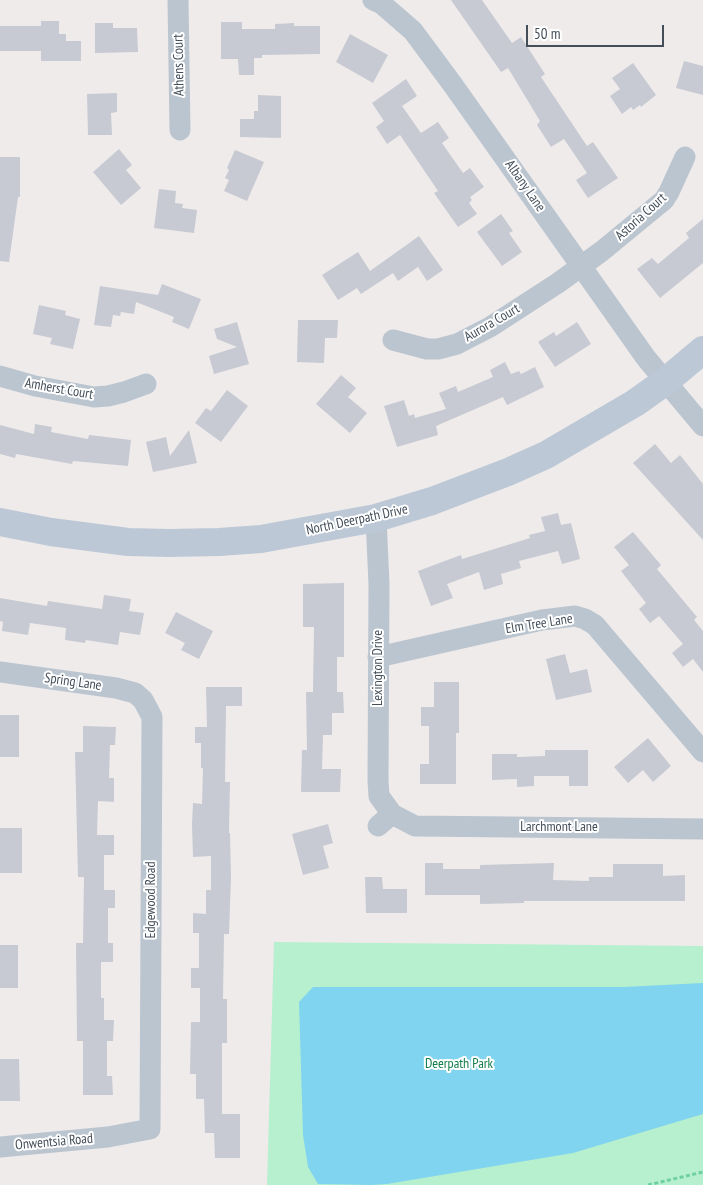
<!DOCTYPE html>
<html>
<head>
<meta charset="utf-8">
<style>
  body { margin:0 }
  #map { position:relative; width:703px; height:1185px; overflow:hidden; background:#efebeb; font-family:"PT Sans Narrow",sans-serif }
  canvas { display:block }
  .scale { position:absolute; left:526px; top:25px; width:138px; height:22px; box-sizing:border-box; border:2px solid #434e59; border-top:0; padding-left:6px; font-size:15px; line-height:18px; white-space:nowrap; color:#434e59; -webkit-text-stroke:4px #fff; paint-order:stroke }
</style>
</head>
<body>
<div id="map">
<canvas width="703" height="1185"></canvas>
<div class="scale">50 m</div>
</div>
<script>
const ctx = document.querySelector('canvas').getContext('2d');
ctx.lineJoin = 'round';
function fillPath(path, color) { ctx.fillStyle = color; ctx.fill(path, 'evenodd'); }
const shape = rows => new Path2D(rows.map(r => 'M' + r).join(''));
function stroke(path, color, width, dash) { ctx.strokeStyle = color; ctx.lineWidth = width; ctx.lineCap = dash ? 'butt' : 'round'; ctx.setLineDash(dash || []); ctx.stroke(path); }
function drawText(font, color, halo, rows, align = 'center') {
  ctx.font = font + ' "PT Sans Narrow",sans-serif'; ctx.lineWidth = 4; ctx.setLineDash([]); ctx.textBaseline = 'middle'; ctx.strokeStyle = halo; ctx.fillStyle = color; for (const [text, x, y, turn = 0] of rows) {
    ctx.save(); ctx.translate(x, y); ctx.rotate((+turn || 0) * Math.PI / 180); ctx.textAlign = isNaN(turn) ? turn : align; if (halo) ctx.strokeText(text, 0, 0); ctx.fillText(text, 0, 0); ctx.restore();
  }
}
const green = shape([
  [274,942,703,946,703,1185,267,1185]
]);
const water = shape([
  [703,983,703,1114,573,1153,387,1184,371,1185,318,1184,308,1167,303,1135,299,1002,313,987,624,987]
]);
const building = shape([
  [451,0,482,0,512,43,521,37,545,74,541,77,587,146,593,142,618,178,588,198,576,180,587,173,564,139,551,147,537,125,540,121,508,68,501,72],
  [41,21,59,21,59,34,66,34,66,41,81,41,81,61,41,61,41,51,0,51,0,26,41,26],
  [221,22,242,22,242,29,275,29,275,24,294,23,294,26,320,26,320,54,262,55,262,58,254,58,254,75,239,75,238,59,221,59],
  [95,23,113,23,113,28,137,28,138,52,95,53],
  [350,34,388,55,373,83,336,62],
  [684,61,703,66,703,95,676,88],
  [633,63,656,95,641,107,640,105,633,110,631,107,622,114,610,96,620,89,612,78],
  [406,79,417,96,402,106,421,133,438,122,449,138,442,143,463,173,470,168,484,187,470,197,472,200,469,203,477,214,458,227,434,193,438,191,400,135,387,144,376,127,384,121,372,103],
  [117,93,117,112,111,113,112,135,88,135,87,94],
  [258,95,281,96,281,138,240,137,240,119,254,119,254,111,258,111],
  [119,149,132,165,126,170,141,188,121,205,93,172],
  [235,150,264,162,247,201,224,191,229,180,225,178,229,170,227,168],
  [0,157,20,157,20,197,18,197,9,262,0,261],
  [159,189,176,191,175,203,183,204,182,208,197,210,194,233,154,228],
  [501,214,513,231,509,233,522,252,502,266,477,232],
  [703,219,703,263,660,298,637,269,652,258,658,264,689,238,686,233],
  [419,236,443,270,427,281,418,267,398,281,393,273,361,294,357,288,338,300,322,275,358,252,370,271],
  [162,284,201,299,189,329,172,322,174,317,136,302,134,314,121,312,120,316,113,315,111,327,94,325,100,286,158,295],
  [39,305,66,311,65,315,80,319,73,349,50,344,52,338,33,334],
  [298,320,338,320,337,338,325,338,324,363,297,362],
  [237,322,249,364,214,374,209,356,237,347,217,339,214,329],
  [577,322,591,344,555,367,538,342,554,332,556,336],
  [505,362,511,374,519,371,521,374,535,367,544,387,507,405,503,397,436,426,438,435,397,447,384,406,404,400,409,416,414,414,415,418,446,409,439,393,456,386,458,392,493,377,490,370],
  [341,375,356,388,348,397,367,413,350,433,316,404],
  [227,390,248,406,221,442,195,423,206,408,211,411],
  [35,424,52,427,51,432,88,439,89,435,131,440,128,466,73,461,72,464,16,454,15,458,0,454,0,425,34,434],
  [189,430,197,463,153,472,146,442,166,437,170,456],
  [655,444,671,463,680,455,703,484,703,540,633,463],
  [558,513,561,525,571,523,580,559,562,564,558,551,519,561,521,568,501,574,503,584,484,590,479,572,447,584,453,598,431,606,418,571,461,555,462,559,530,538,529,535,545,531,541,517],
  [633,532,661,565,657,569,697,617,694,620,703,631,703,672,693,659,683,667,672,653,683,644,659,616,650,623,639,609,646,603,621,571,629,565,614,547],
  [344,583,344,657,337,657,337,692,343,692,344,713,332,713,332,735,323,735,322,769,341,769,340,792,301,792,302,750,307,750,306,692,313,692,314,627,303,627,303,584],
  [104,595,131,599,129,611,144,613,140,635,120,632,118,645,86,640,85,643,65,640,66,628,30,623,28,635,2,631,3,622,0,621,0,598,47,606,48,601,102,609],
  [176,612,213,631,199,659,181,650,185,643,165,633],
  [565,654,570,673,587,669,592,692,556,700,546,659],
  [434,682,459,682,459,733,456,733,456,784,420,784,420,764,429,764,429,726,421,726,421,707,434,707],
  [206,687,242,687,242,706,226,706,225,782,230,782,229,833,230,833,231,877,229,934,224,934,223,999,227,999,227,1043,222,1043,222,1114,240,1114,240,1158,215,1158,214,1133,205,1133,204,1099,196,1099,196,1074,190,1074,191,1022,200,1022,200,988,191,988,191,968,199,968,199,933,193,933,193,913,206,914,206,890,211,890,211,856,193,857,192,824,193,803,202,804,203,768,201,768,201,743,195,743,195,727,207,727],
  [0,715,19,715,19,757,0,757],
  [83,726,116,727,115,745,110,745,109,778,114,778,114,802,98,801,97,835,114,835,114,855,104,855,104,890,115,890,115,908,108,908,108,943,113,943,113,962,101,962,101,998,104,998,104,1020,114,1020,113,1041,107,1041,107,1076,112,1076,113,1095,83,1095,83,1041,77,1041,76,943,83,943,84,877,78,877,75,752,83,752],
  [648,738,671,766,653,782,643,770,628,783,614,767],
  [545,750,588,750,588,786,569,786,569,776,534,776,534,786,517,787,517,779,492,780,492,754,517,754,517,757,545,756],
  [328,824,333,843,323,846,329,868,303,875,292,834],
  [0,828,22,828,22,873,0,873],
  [425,863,443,863,443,869,480,869,480,865,554,863,553,880,589,881,589,877,613,877,613,864,663,864,663,876,685,875,685,901,524,901,524,903,480,904,480,895,425,895],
  [365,877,382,877,383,889,407,889,407,913,366,913],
  [0,945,18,945,18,988,0,988],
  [0,1059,19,1059,20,1101,0,1101]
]);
const path = shape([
  [648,1185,703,1172]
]);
const street = shape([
  [178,0,180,130],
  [373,0,382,4,413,31,453,85,646,358,703,426],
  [393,340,427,349,438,349,457,344,490,327,558,283,602,251,664,200,669,192,685,157],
  [0,376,35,386,94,397,108,396,124,392,146,384],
  [376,518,379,584,378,781,379,796,392,814,415,826,703,829],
  [378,657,542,620,575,616,585,619,595,625,703,752],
  [0,672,116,688,135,693,143,700,152,717,150,1129,108,1137,0,1147],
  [378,826,392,814]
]);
const secondary = shape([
  [0,522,51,532,128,542,169,543,219,542,261,539,376,518,432,501,508,472,546,455,635,403,666,381,703,350]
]);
const streetNames = [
  ["Athens Court",179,65,-91],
  ["Albany Lane",525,186,55],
  ["Astoria Court",641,217,-42],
  ["Aurora Court",492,323,-30],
  ["Amherst Court",59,389,10],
  ["North Deerpath Drive",357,520,-12],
  ["Elm Tree Lane",539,624,-9],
  ["Lexington Drive",378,668,-90],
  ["Spring Lane",73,682,8],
  ["Larchmont Lane",559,827],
  ["Edgewood Road",151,900,-90],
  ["Onwentsia Road",54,1142,-5]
];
const parkNames = [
  ["Deerpath Park",459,1064]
];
fillPath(green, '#b6f0ce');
fillPath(water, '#80d4ef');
fillPath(building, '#c7cad2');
stroke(path, '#6dcfa2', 3, [4, 2.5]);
stroke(street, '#bbc5cf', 21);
stroke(secondary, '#bcc8d6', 28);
drawText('14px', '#434e59', '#fff', streetNames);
drawText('14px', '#127d4b', '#fff', parkNames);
</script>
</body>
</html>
